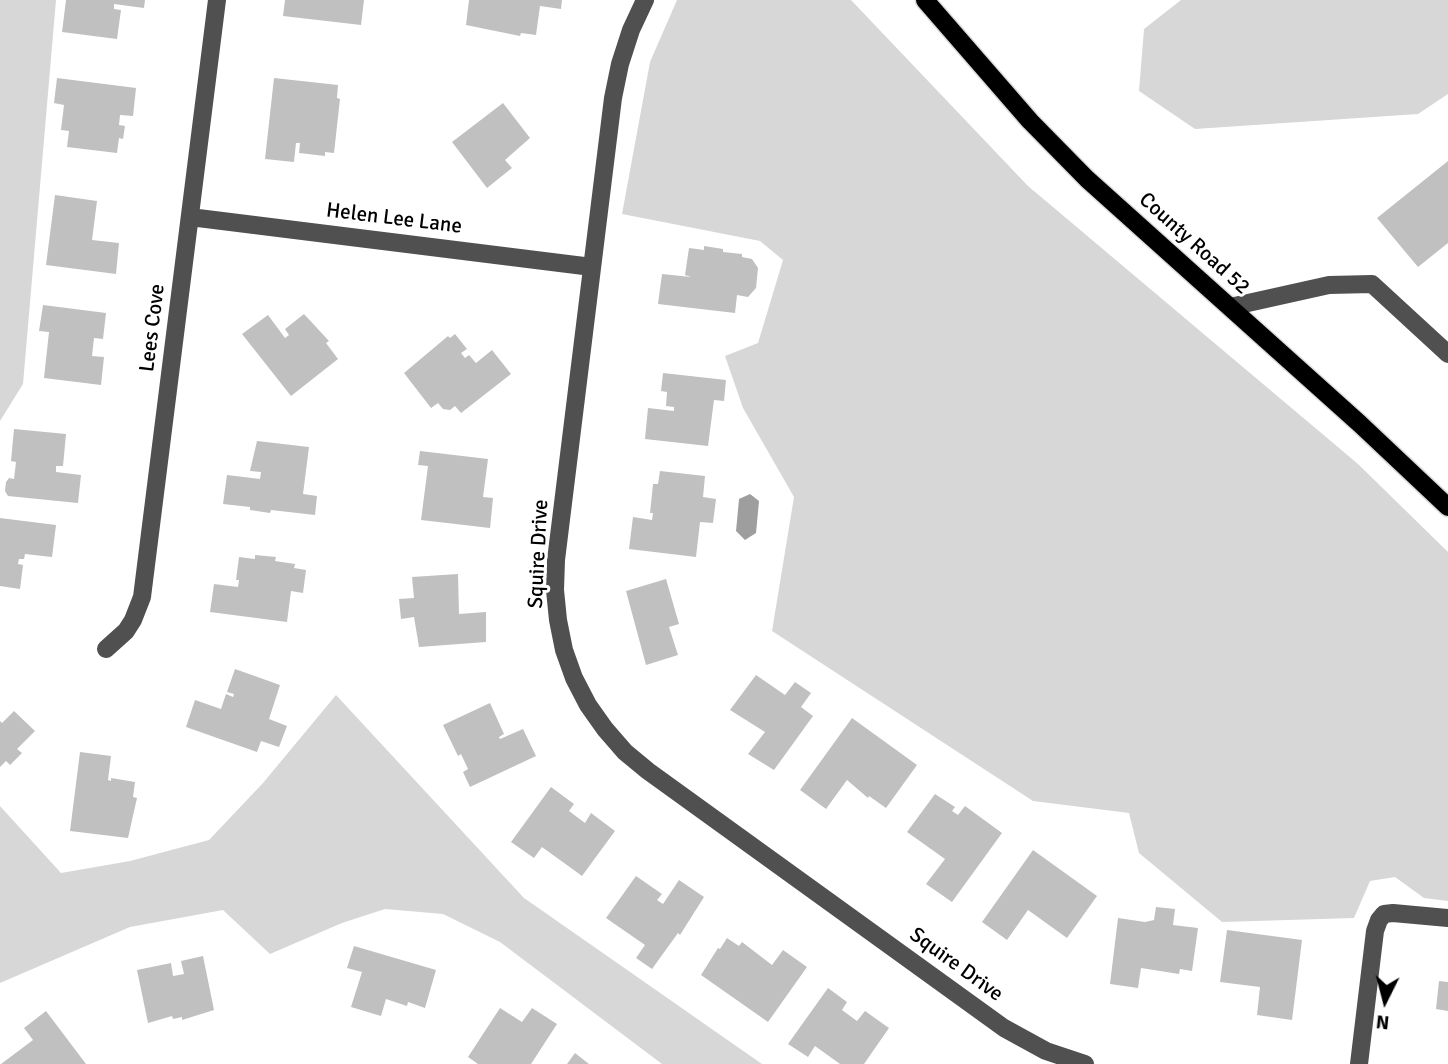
<!DOCTYPE html>
<html>
<head>
<meta charset="utf-8">
<style>
  body { margin:0 }
  #map { position:relative; width:1448px; height:1064px; overflow:hidden; background:#fff; font-family:Signika,sans-serif }
  canvas { display:block }
  .north { position:absolute; left:1350px; top:966px; width:70px; height:70px; -webkit-text-stroke:5px #fff; paint-order:stroke; rotate:186deg; font-size:19px; font-weight:700; line-height:28px; text-align:center; color:#000 }
  .north::after { content:''; display:block; margin:auto; width:24px; height:32px; background:#000; clip-path:polygon(50% 0,100% 100%,50% 72%,0 100%) }
</style>
</head>
<body>
<div id="map">
<canvas width="1448" height="1064"></canvas>
<div class="north">N</div>
</div>
<script>
const ctx = document.querySelector('canvas').getContext('2d');
ctx.lineJoin = 'round';
function fillPath(path, color) { ctx.fillStyle = color; ctx.fill(path, 'evenodd'); }
const shape = rows => new Path2D(rows.map(r => 'M' + r).join(''));
function stroke(path, color, width, dash) { ctx.strokeStyle = color; ctx.lineWidth = width; ctx.lineCap = dash ? 'butt' : 'round'; ctx.setLineDash(dash || []); ctx.stroke(path); }
function drawText(font, color, halo, rows, align = 'center') {
  ctx.font = font + ' Signika,sans-serif'; ctx.lineWidth = 6; ctx.setLineDash([]); ctx.textBaseline = 'middle'; ctx.strokeStyle = halo; ctx.fillStyle = color; for (const [text, x, y, turn = 0] of rows) {
    ctx.save(); ctx.translate(x, y); ctx.rotate((+turn || 0) * Math.PI / 180); ctx.textAlign = isNaN(turn) ? turn : align; if (halo) ctx.strokeText(text, 0, 0); ctx.fillText(text, 0, 0); ctx.restore();
  }
}
const green = shape([
  [0,0,56,0,23,384,0,421],
  [677,0,851,0,1028,186,1358,464,1448,552,1448,901,1424,898,1395,877,1370,881,1354,918,1222,922,1139,853,1129,813,1033,801,772,631,794,497,743,408,725,356,758,343,783,260,760,241,622,214,650,62],
  [1181,0,1448,0,1448,94,1418,114,1195,129,1139,91,1144,29],
  [336,695,524,898,762,1064,662,1064,500,942,443,914,385,909,342,923,270,954,223,910,130,927,0,983,0,806,61,873,130,861,209,840,263,783]
]);
const water = shape([
  [750,494,759,501,756,533,745,540,736,531,739,499]
]);
const building = shape([
  [66,0,145,0,144,8,114,4,114,9,121,10,117,39,62,32],
  [285,0,364,0,361,25,283,16],
  [469,0,562,0,561,9,540,6,536,35,521,33,520,36,466,25],
  [57,78,136,88,133,116,120,115,119,125,125,126,123,139,119,138,117,153,67,147,69,131,61,130,64,105,54,103],
  [274,78,338,85,337,98,340,99,334,153,325,152,325,156,299,153,300,143,296,143,294,162,265,159],
  [503,103,530,138,505,160,512,168,487,188,452,142],
  [1448,161,1448,243,1418,267,1377,218],
  [55,195,97,201,92,240,119,243,116,274,46,265],
  [704,246,723,249,723,252,742,254,742,257,752,259,758,268,756,288,748,297,737,295,735,313,658,304,662,274,691,277,685,275,689,248,704,250],
  [43,305,106,313,103,339,94,338,92,356,104,357,101,385,44,378,49,332,39,331],
  [304,314,329,341,326,343,338,359,291,396,242,334,268,315,285,338,289,335,285,329],
  [455,334,467,349,461,353,465,358,469,355,476,363,492,350,511,374,461,413,455,406,450,410,443,409,438,403,431,408,404,373,448,336,450,338],
  [663,373,726,380,724,401,714,400,708,446,645,439,648,408,674,411,674,407,666,406,667,392,661,391],
  [14,429,66,434,63,466,56,466,56,472,81,475,78,503,8,496,5,491,6,482,9,478,14,479,16,462,11,461],
  [257,441,309,447,303,494,317,496,315,515,271,510,270,513,250,510,250,507,223,504,227,475,260,479,261,472,250,471],
  [420,451,488,459,483,497,493,498,490,528,421,520,428,466,418,465],
  [660,471,705,476,703,497,716,499,713,523,700,522,696,557,629,549,633,517,652,520,653,513,650,513,653,484,658,484],
  [0,518,56,525,52,557,25,554,24,559,19,559,18,564,23,565,20,589,0,586],
  [255,555,276,557,275,561,295,564,294,568,306,570,303,593,291,591,287,622,210,612,214,584,238,587,239,580,236,580,239,557,255,559],
  [458,574,459,614,486,612,486,642,419,647,414,617,401,619,399,599,414,598,412,577],
  [666,579,679,624,669,627,678,655,646,665,626,591],
  [235,669,280,685,269,719,287,726,279,747,261,741,257,752,186,727,195,700,221,709,226,694,233,697,234,694,227,692],
  [756,675,785,695,795,682,811,693,801,707,813,716,774,770,748,754,765,732,730,710],
  [490,703,504,734,499,737,500,739,523,729,536,756,470,787,463,772,468,769,461,754,458,756,443,725],
  [14,711,35,731,17,749,22,753,10,765,6,761,0,767,0,721,2,723],
  [852,718,917,765,886,808,869,796,868,798,847,780,826,809,800,790],
  [80,752,111,756,108,780,111,781,111,778,135,782,133,797,137,798,128,838,70,831],
  [551,787,574,804,569,811,585,823,591,813,615,831,582,876,542,847,534,858,511,842],
  [935,794,955,807,952,811,958,815,965,806,1002,833,952,902,926,884,945,859,907,832],
  [1033,850,1097,896,1067,938,1028,910,1007,940,982,922],
  [636,876,662,894,657,900,663,904,679,880,704,897,680,935,678,933,652,969,636,958,645,945,606,918],
  [1156,907,1175,909,1173,925,1198,928,1192,971,1180,969,1179,974,1141,968,1138,988,1110,984,1118,918,1145,922,1154,920],
  [1227,930,1302,940,1292,1020,1257,1015,1260,987,1220,982],
  [727,938,739,946,742,942,772,965,783,950,807,967,768,1022,701,975,718,948,720,949],
  [354,946,436,970,425,1008,408,1002,407,1006,386,999,381,1016,351,1007,362,972,347,968],
  [203,956,214,1010,182,1020,182,1017,173,1019,172,1016,148,1023,137,970,171,963,173,976,184,974,181,961],
  [1439,981,1448,982,1448,1011,1436,1009],
  [828,988,847,1002,842,1010,857,1021,865,1011,889,1028,864,1064,840,1064,815,1046,808,1057,788,1044],
  [500,1008,522,1022,532,1008,557,1024,531,1064,478,1064,468,1057],
  [46,1011,86,1064,1,1064,33,1040,24,1028],
  [575,1053,589,1064,567,1064]
]);
const minor = shape([
  [645,0,631,30,620,64,613,98,556,560,555,590,558,620,564,650,574,678,588,705,605,729,625,752,648,771,1004,1028,1046,1051,1085,1064],
  [190,217,592,267],
  [1230,307,1329,285,1372,284,1448,354],
  [106,649,126,631,133,620,142,597,217,0],
  [1359,1064,1375,931,1379,920,1384,914,1393,913,1448,918]
]);
const major = shape([
  [925,0,1030,121,1087,179,1360,424,1448,507]
]);
const streetNames = [
  ["Helen Lee Lane",394,219,7],
  ["County Road 52",1194,244,42],
  ["Lees Cove",153,328,-83],
  ["Squire Drive",539,554,-87],
  ["Squire Drive",956,965,36]
];
fillPath(green, '#d7d7d7');
fillPath(water, '#9e9e9e');
fillPath(building, '#c0c0c0');
stroke(major, '#dbdbdb', 21);
stroke(minor, '#505050', 18);
stroke(major, '#000', 18);
drawText('21px', '#000', '#fff', streetNames);
</script>
</body>
</html>
